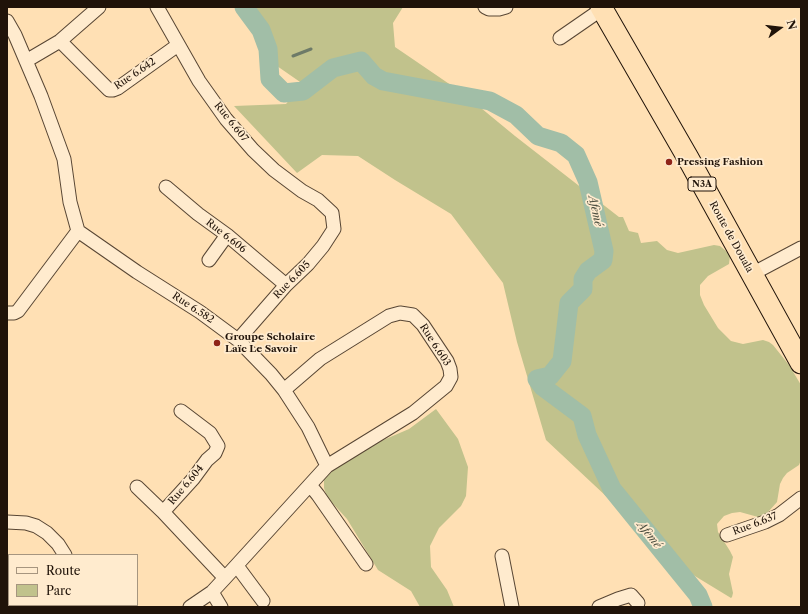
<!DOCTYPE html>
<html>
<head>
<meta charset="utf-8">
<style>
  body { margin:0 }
  #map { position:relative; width:808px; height:614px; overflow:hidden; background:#ffe0b4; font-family:"Libre Caslon Text",serif }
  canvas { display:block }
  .frame { position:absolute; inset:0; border:8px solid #201309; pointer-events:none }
  .legend { position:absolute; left:8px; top:554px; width:130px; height:52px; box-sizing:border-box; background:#ffebce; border:1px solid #a6957f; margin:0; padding:5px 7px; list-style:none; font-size:12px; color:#201309 }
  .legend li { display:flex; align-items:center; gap:8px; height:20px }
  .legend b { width:20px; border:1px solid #a6957f }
  .north { position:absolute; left:760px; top:8px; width:40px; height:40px; -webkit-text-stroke:3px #ffebce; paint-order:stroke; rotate:75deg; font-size:11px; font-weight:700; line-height:16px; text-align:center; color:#201309 }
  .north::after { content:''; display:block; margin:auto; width:14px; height:18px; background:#201309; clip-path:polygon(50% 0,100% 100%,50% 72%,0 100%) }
</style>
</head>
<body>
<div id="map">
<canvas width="808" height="614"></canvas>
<div class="frame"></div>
<ul class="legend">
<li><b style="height:5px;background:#ffebce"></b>Route</li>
<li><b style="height:11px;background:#c1c28c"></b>Parc</li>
</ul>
<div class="north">N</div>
</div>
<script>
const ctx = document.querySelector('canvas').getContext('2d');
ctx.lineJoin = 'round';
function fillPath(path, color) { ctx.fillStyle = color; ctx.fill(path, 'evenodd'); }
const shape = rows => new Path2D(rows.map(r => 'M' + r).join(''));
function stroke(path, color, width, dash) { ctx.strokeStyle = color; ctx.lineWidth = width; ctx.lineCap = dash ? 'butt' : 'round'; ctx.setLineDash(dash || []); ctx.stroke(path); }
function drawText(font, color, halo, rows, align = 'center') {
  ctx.font = font + ' "Libre Caslon Text",serif'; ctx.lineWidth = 3.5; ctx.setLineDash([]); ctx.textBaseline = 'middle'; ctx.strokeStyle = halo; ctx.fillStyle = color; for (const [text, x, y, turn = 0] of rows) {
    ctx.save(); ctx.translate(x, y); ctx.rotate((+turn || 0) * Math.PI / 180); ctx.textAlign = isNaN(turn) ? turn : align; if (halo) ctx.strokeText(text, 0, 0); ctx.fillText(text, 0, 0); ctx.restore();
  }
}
const green = shape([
  [250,7,403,7,393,23,395,47,464,94,515,136,619,217,623,217,629,231,638,233,641,243,657,241,667,250,678,253,714,245,720,246,726,251,730,256,729,264,708,276,700,285,700,295,704,305,718,328,731,341,743,344,763,340,769,342,773,345,789,365,801,385,801,460,799,465,787,473,783,478,780,484,777,502,769,511,763,516,758,517,740,512,732,513,724,516,717,524,718,532,730,551,733,557,729,574,733,593,732,597,731,598,685,570,546,440,517,342,503,283,451,214,395,180,358,156,322,155,297,173,234,106,286,104,303,84,277,66,265,28],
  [436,409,458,439,468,467,466,496,461,506,439,528,430,546,431,567,447,590,454,607,420,607,411,591,378,570,347,519,327,497,324,488,324,478,331,471,381,441,409,429]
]);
const stream = shape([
  [293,56,311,49]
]);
const river = shape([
  [244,7,261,30,268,49,270,79,284,93,303,91,333,68,361,61,374,76,383,81,490,101,516,115,538,136,561,143,576,155,588,182,604,251,603,260,588,271,583,279,583,289,569,303,562,361,550,376,537,379,543,387,582,416,587,435,612,489,698,595,703,607]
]);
const minor = shape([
  [157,7,199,81,226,119,253,150,274,170,302,191,318,200,332,213,334,229,323,246,308,264,286,285,238,340],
  [485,7,489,9,499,9,506,7],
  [7,21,15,35,41,96,64,159,70,202,78,231,137,272,200,312,238,340,271,374,284,390,308,427,327,466,225,578,212,592,190,607],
  [560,38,602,9],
  [60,41,109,90,113,90,118,88,178,45],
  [26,61,60,41,99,7],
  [166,187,198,214,227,235,286,285],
  [209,260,227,235],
  [752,274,801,248],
  [7,313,14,313,18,311,78,231],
  [284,390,320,359,389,316,400,313,413,315,423,325,447,361,450,369,451,377,446,386,413,413,327,466],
  [181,411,210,433,218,446,215,453,207,460,193,479,163,512,225,578],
  [310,485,318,495,366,564],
  [137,487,163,512],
  [7,522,26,523,36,526,47,533,58,544,65,555],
  [727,535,765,522,779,515,801,498],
  [502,556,512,607],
  [237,566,263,601],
  [212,592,221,607],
  [7,596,9,596],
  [96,605,98,607],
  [599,607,618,599,631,595,638,603]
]);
const trunk = shape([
  [601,7,688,158,801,363]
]);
const markers = [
  [669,162,4,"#8f2418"],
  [217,343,4,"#8f2418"]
];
const shields = [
  [702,184,28]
];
const shieldNames = [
  ["N3A",702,184]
];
const streetNames = [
  ["Rue 6.642",135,74,-34],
  ["Rue 6.607",231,122,51],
  ["Rue 6.606",226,236,38],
  ["Route de Douala",731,237,61],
  ["Rue 6.605",292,280,-46],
  ["Rue 6.582",193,308,33],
  ["Rue 6.603",435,345,57],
  ["Rue 6.604",186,485,-50],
  ["Rue 6.637",755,524,-21]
];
const poiNames = [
  ["Pressing Fashion",677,162],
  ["Groupe Scholaire",225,337],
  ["Laïc Le Savoir",225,349]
];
const waterNames = [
  ["Afemé",595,211,77],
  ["Afemé",649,535,51]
];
fillPath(green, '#c1c28c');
stroke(stream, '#6d7a68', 3);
stroke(river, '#a1bea7', 19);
stroke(minor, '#584634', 15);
stroke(trunk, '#201309', 23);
stroke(minor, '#ffebce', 13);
stroke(trunk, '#ffe0b4', 21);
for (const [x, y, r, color] of markers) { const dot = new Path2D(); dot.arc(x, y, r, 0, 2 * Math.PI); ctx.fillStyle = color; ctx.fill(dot); stroke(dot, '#ffebce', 1.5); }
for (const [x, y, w] of shields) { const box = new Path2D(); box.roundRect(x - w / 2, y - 7, w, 14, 3); ctx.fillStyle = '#ffebce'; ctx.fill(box); stroke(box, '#201309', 1); }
drawText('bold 9px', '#201309', null, shieldNames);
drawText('10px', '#201309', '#ffebce', streetNames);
drawText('bold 10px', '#201309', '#ffebce', poiNames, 'left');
drawText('italic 11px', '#4d4f40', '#ffebce', waterNames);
</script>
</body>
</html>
